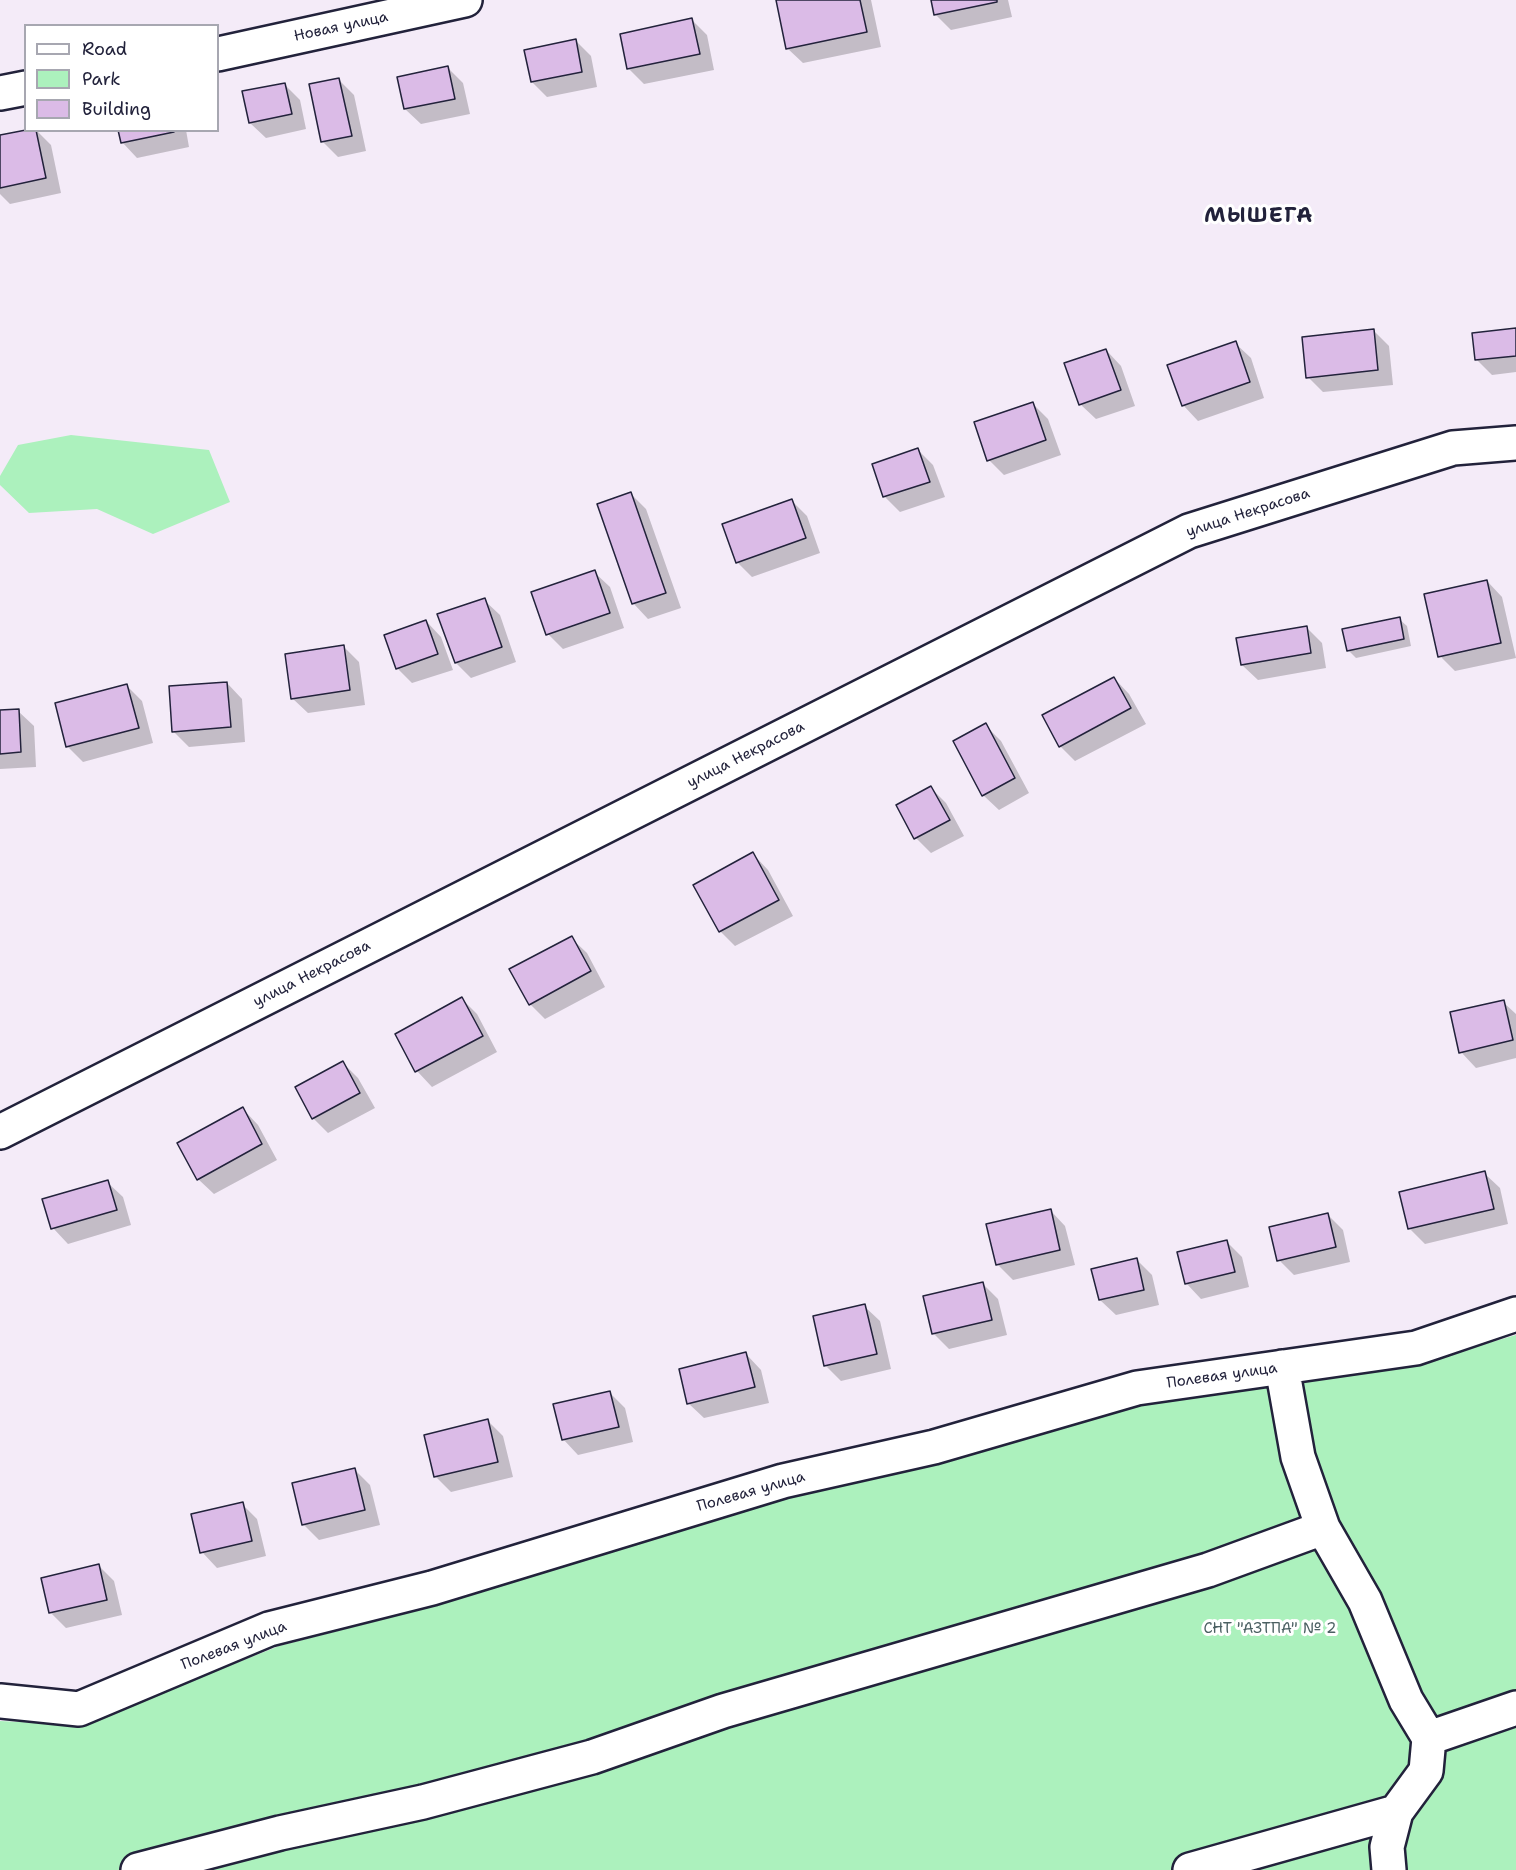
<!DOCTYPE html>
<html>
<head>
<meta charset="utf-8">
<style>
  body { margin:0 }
  #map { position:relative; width:1516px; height:1870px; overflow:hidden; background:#f4ebf8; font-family:"Shantell Sans",sans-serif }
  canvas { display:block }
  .legend { position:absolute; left:24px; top:24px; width:195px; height:108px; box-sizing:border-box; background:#fff; border:2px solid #a7a7b1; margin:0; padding:8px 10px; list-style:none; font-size:18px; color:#22223b }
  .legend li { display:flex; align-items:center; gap:12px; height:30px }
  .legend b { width:30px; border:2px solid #a7a7b1 }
</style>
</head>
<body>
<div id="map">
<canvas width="1516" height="1870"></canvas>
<ul class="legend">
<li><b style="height:8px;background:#fff"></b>Road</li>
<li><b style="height:16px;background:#acf1bd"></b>Park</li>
<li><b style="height:16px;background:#dbbbe7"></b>Building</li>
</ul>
</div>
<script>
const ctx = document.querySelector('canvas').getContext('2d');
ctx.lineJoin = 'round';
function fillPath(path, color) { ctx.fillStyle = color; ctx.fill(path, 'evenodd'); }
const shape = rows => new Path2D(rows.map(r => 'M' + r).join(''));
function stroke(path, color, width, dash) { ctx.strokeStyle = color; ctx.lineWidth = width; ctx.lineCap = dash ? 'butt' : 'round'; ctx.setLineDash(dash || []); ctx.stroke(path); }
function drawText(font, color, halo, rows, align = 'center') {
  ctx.font = font + ' "Shantell Sans",sans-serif'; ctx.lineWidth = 6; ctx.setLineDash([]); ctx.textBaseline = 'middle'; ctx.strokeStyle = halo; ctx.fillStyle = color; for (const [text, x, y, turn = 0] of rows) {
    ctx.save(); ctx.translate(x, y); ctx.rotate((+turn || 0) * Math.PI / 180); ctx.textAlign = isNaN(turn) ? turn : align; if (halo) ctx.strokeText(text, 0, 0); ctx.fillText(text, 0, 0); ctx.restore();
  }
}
const green = shape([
  [71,435,209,450,230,502,153,534,97,509,29,513,0,485,0,476,18,445],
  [1516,1335,1516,1870,0,1870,0,1721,80,1725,279,1646,439,1605,796,1494,945,1458,1150,1403,1419,1363]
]);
const shadow = shape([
  [777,0,871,0,881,47,803,63,787,48],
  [932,0,1008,0,1012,17,951,30,936,15],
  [692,20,707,35,714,70,644,84,629,69],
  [575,40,591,56,597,87,547,97,532,82],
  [448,68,463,83,470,114,421,124,405,109],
  [339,80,354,95,366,151,338,157,322,141],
  [284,84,300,100,306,129,266,138,250,123],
  [36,130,51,145,61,193,10,204,0,194,0,137],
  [120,130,186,130,189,147,137,158,122,142],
  [1373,330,1389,346,1393,385,1323,392,1308,377],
  [1516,330,1516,372,1492,375,1476,359],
  [1235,343,1251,358,1264,398,1198,421,1183,405],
  [1106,350,1121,366,1135,406,1096,419,1080,404],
  [1033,404,1048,419,1061,455,1004,475,989,460],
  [918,450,933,465,945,497,900,512,885,497,874,465],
  [631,494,646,509,681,608,648,619,633,603],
  [792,501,807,516,820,553,752,577,737,562],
  [594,572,610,587,624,628,563,649,548,634],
  [1487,581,1502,597,1516,658,1455,671,1440,656],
  [484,600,500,615,516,662,471,678,456,663],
  [1399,619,1407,626,1411,646,1356,658,1348,650],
  [426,621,441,637,453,670,412,683,397,668],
  [1306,627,1322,643,1326,668,1258,680,1242,665],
  [344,647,359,662,365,705,308,713,292,698],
  [1114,678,1129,694,1146,724,1075,761,1060,746],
  [227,683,242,699,245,742,189,747,174,732],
  [127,686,142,701,153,743,83,762,67,746],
  [0,711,18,711,34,726,36,767,0,769],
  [985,725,1001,741,1029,793,999,810,983,795],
  [931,788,946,803,964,836,931,853,916,838],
  [753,854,768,870,793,916,735,946,720,931],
  [571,938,587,953,605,987,545,1019,530,1004],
  [462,999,477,1014,497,1052,432,1087,417,1071,397,1034],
  [1503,1002,1516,1014,1516,1058,1476,1068,1461,1052],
  [343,1063,358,1078,375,1108,328,1133,313,1118],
  [243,1109,258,1125,277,1160,214,1194,198,1179],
  [1484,1173,1500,1188,1508,1224,1425,1244,1410,1229,1401,1193],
  [107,1182,123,1197,131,1225,68,1244,53,1228],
  [1050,1210,1065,1226,1075,1265,1013,1280,997,1264],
  [1327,1214,1343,1230,1350,1262,1294,1275,1279,1260],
  [1227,1242,1242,1257,1249,1287,1201,1299,1186,1283],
  [1136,1259,1152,1275,1159,1305,1116,1315,1100,1300],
  [983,1284,998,1299,1007,1335,949,1349,933,1333],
  [864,1306,880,1321,891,1369,841,1381,826,1366,815,1318],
  [746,1354,761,1370,769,1403,704,1418,688,1403],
  [610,1393,625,1408,633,1442,578,1455,563,1439],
  [488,1421,503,1436,513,1477,451,1492,435,1476],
  [355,1470,370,1485,380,1525,319,1540,303,1524],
  [242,1504,257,1519,266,1556,217,1568,202,1552],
  [98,1565,114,1581,122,1615,66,1628,51,1613]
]);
const building = shape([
  [776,0,860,0,867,32,786,49,776,0],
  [931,0,997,0,997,2,934,15,931,0],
  [692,18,700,54,627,69,620,34,692,18],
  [576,39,582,72,531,82,524,50,576,39],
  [448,66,455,99,404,109,397,77,448,66],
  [339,78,352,136,321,142,309,84,339,78],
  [285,83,292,114,249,123,242,91,285,83],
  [26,130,36,130,46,178,0,188,0,135,26,130],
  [118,130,174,130,174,132,121,143,118,130],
  [1516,328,1516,356,1475,360,1472,333,1516,328],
  [1374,329,1378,370,1306,378,1302,337,1374,329],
  [1236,341,1250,382,1182,406,1167,365,1236,341],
  [1106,349,1121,390,1079,405,1064,363,1106,349],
  [1033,402,1046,440,987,461,974,422,1033,402],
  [918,448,930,482,883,497,872,464,918,448],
  [631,492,666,593,632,604,597,504,631,492],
  [792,499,806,538,736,563,722,524,792,499],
  [595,570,610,613,546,635,531,592,595,570],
  [1487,580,1501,643,1438,657,1424,594,1487,580],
  [485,598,502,647,455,663,437,614,485,598],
  [1400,617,1404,639,1347,651,1342,629,1400,617],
  [426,620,438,654,396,669,384,635,426,620],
  [1307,626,1311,653,1241,665,1236,638,1307,626],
  [344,645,350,690,291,699,285,654,344,645],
  [1114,677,1131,708,1059,747,1042,715,1114,677],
  [227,682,231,727,172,732,169,686,227,682],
  [127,684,139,728,66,747,55,703,127,684],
  [19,709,21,752,0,754,0,710,19,709],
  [986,723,1015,778,982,796,953,741,986,723],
  [931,786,950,820,914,839,896,805,931,786],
  [753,852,779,900,719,932,693,885,753,852],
  [572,936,591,971,529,1005,509,969,572,936],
  [462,997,483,1036,415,1072,395,1034,462,997],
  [1504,1000,1513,1040,1459,1053,1450,1012,1504,1000],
  [343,1061,360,1093,312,1119,295,1087,343,1061],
  [243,1107,262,1144,197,1180,177,1143,243,1107],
  [1485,1171,1494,1209,1408,1229,1399,1192,1485,1171],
  [108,1180,117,1210,51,1229,42,1199,108,1180],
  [1051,1209,1060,1250,996,1265,986,1224,1051,1209],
  [1328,1213,1336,1247,1277,1261,1269,1227,1328,1213],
  [1227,1240,1235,1272,1185,1284,1177,1252,1227,1240],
  [1137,1258,1144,1290,1099,1300,1091,1269,1137,1258],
  [983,1282,992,1320,932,1334,923,1296,983,1282],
  [865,1304,877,1354,824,1366,813,1316,865,1304],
  [746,1352,755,1387,687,1404,679,1369,746,1352],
  [610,1391,619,1427,562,1440,553,1404,610,1391],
  [488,1419,498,1462,434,1477,424,1435,488,1419],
  [355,1468,365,1510,302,1525,292,1483,355,1468],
  [243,1502,252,1541,200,1553,191,1514,243,1502],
  [99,1564,107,1600,49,1613,41,1578,99,1564]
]);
const minor = shape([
  [218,54,465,0],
  [0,93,26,88],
  [0,1701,79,1709,269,1629,432,1588,783,1481,934,1447,1137,1388,1416,1348,1516,1314],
  [1429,1738,1516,1708],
  [138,1870,280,1833,423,1802,592,1757,723,1711,1208,1570,1323,1528],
  [1190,1870,1396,1812,1426,1771,1429,1738,1406,1700,1365,1601,1323,1528,1298,1457,1282,1367],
  [1389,1870,1387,1847,1396,1812]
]);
const major = shape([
  [0,1132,1189,531,1453,448,1516,443]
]);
const streetNames = [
  ["Новая улица",341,27,-12],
  ["улица Некрасова",1248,513,-18],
  ["улица Некрасова",746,755,-27],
  ["улица Некрасова",312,974,-27],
  ["Полевая улица",1222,1376,-8],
  ["Полевая улица",751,1492,-16],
  ["Полевая улица",234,1646,-21]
];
const parkNames = [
  ["СНТ \"АЗТПА\" № 2",1270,1629]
];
const districtNames = [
  ["МЫШЕГА",1259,217]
];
fillPath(green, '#acf1bd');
fillPath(shadow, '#0003');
fillPath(building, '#dbbbe7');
stroke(building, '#22223b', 1.5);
stroke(minor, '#22223b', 38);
stroke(major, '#22223b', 38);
stroke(minor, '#fff', 33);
stroke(major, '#fff', 33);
drawText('15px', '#22223b', '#fff', streetNames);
drawText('15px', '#4b6062', '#fff', parkNames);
ctx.letterSpacing = '1.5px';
drawText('bold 21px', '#22223b', '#fff', districtNames);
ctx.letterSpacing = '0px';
</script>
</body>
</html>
